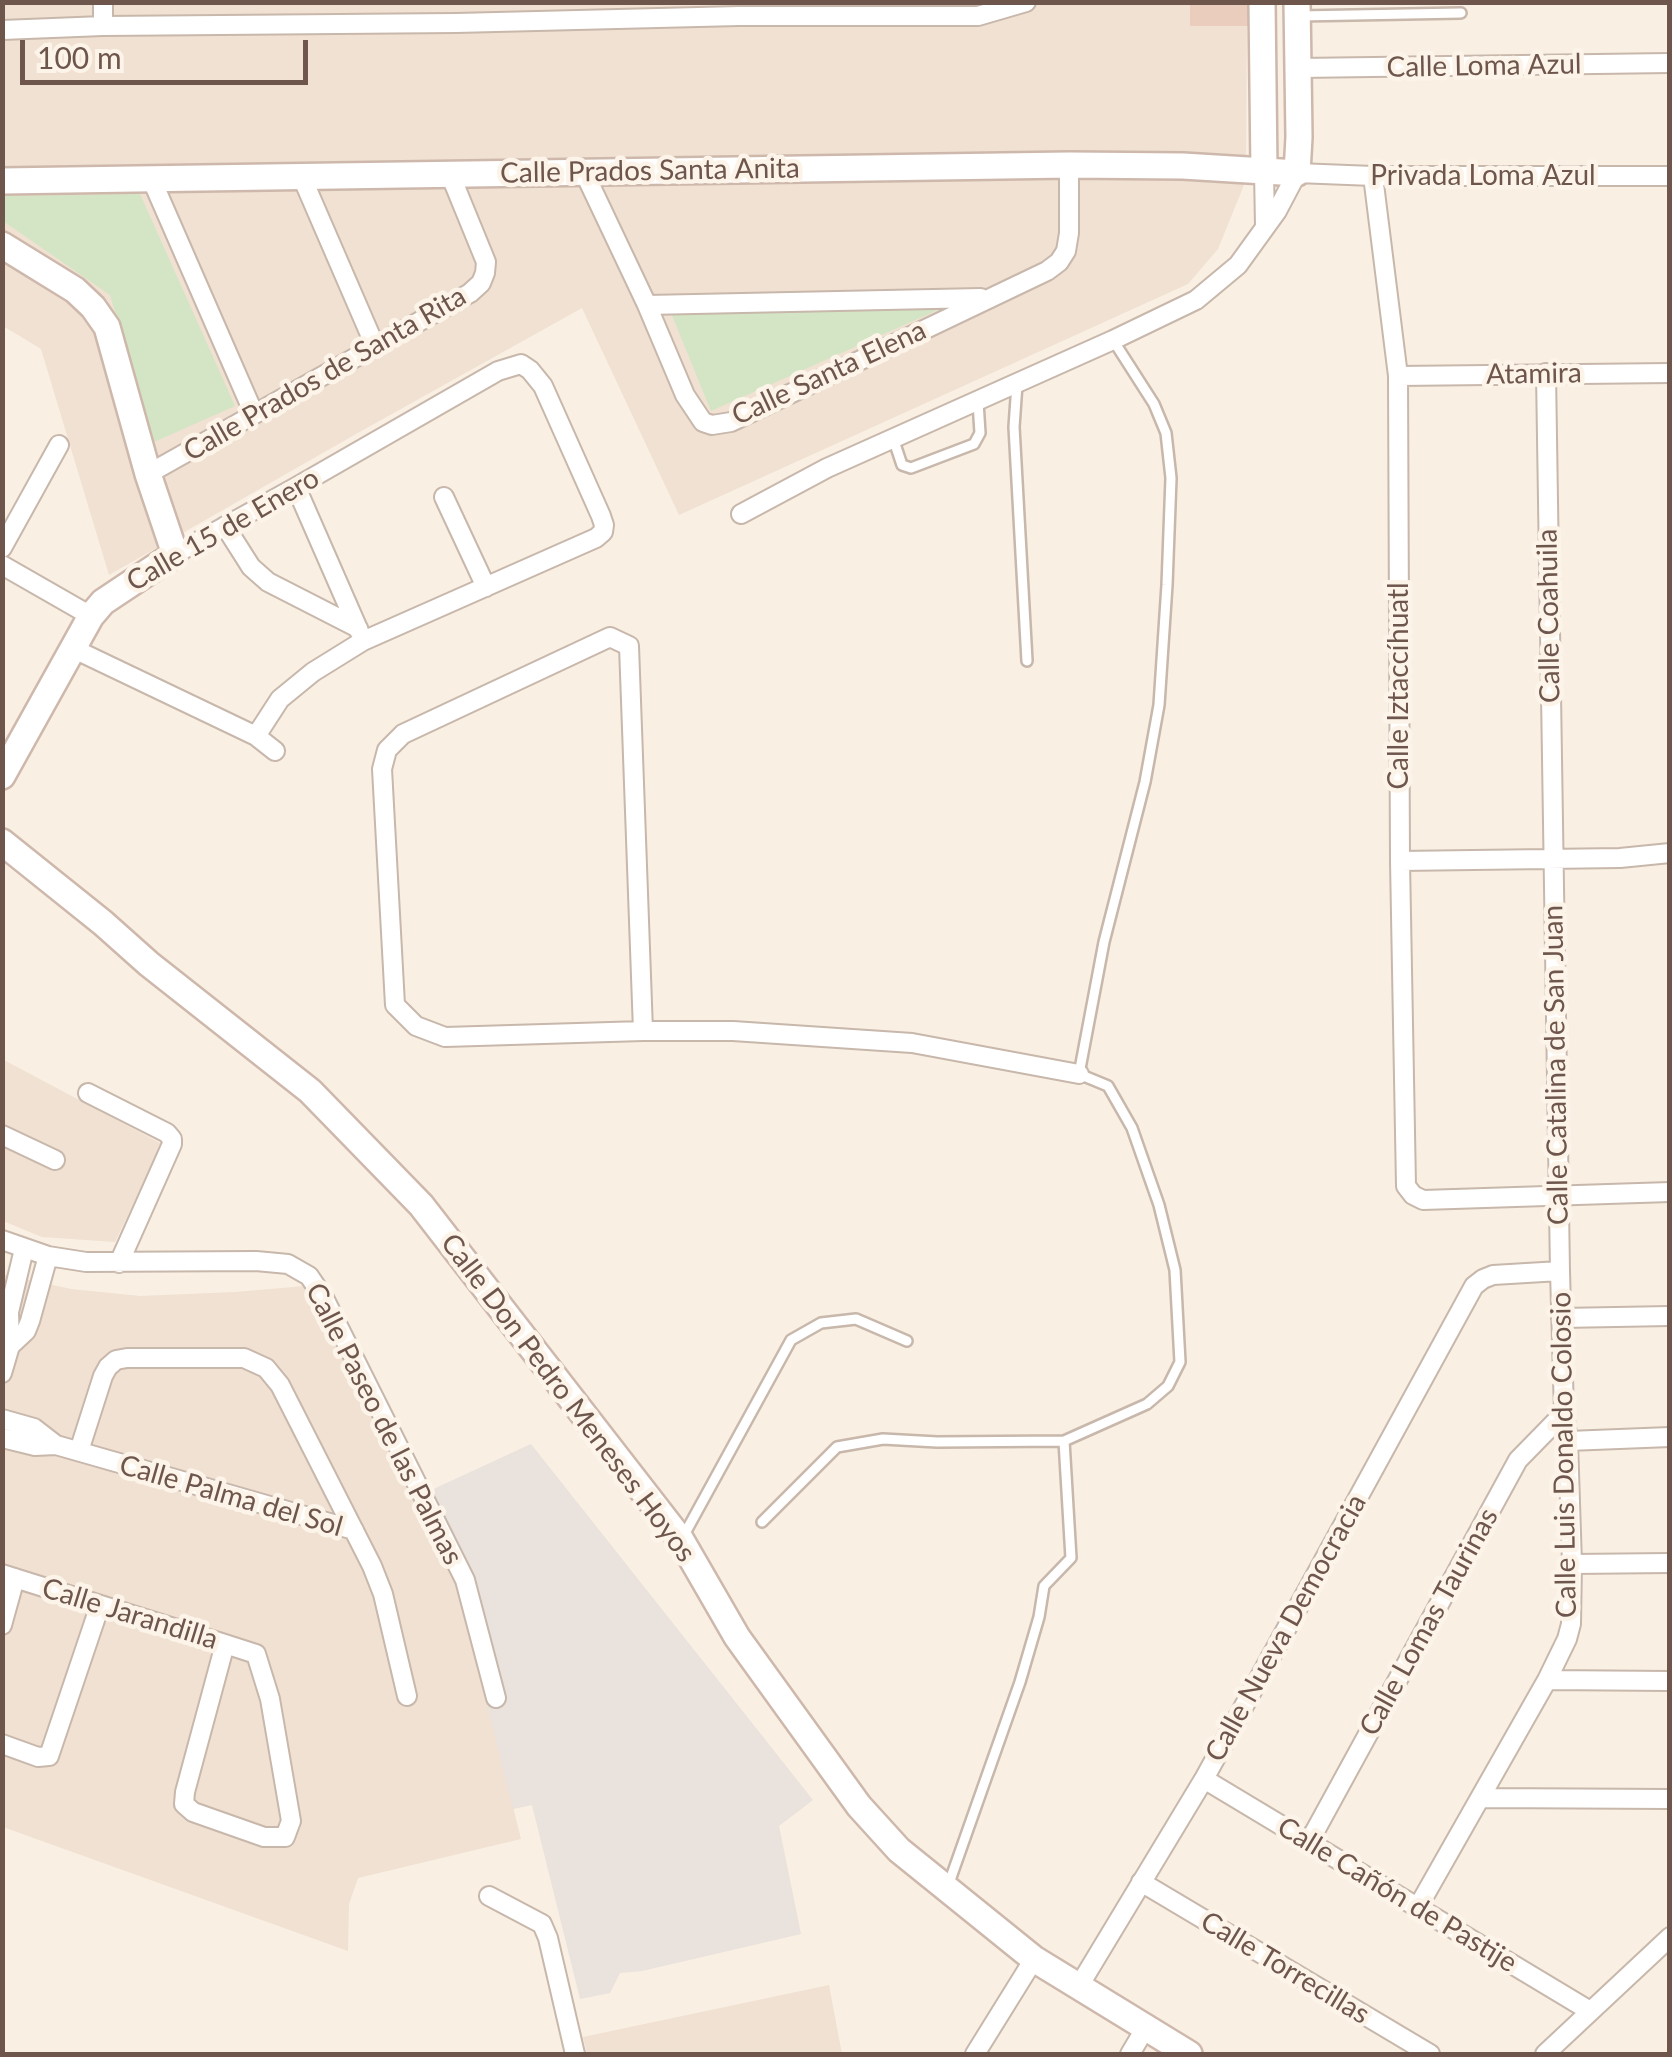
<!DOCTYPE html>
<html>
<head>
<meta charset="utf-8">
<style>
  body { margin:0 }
  #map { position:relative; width:1672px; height:2057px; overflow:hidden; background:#f9efe3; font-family:Lato,sans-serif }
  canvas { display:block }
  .frame { position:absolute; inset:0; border:5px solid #6e564c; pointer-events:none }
  .scale { position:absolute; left:20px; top:40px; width:288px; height:45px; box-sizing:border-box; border:5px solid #6e564c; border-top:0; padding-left:12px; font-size:30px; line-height:35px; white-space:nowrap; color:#6e564c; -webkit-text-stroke:8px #fdf4e9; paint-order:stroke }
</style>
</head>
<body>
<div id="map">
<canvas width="1672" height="2057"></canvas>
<div class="frame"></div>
<div class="scale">100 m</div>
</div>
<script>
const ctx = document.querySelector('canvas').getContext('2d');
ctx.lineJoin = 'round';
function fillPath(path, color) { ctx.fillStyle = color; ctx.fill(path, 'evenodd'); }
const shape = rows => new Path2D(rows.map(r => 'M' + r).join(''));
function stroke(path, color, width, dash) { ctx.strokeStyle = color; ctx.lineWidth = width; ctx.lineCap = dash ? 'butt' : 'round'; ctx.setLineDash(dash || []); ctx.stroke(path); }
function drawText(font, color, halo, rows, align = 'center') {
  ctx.font = font + ' Lato,sans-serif'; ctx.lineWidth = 9; ctx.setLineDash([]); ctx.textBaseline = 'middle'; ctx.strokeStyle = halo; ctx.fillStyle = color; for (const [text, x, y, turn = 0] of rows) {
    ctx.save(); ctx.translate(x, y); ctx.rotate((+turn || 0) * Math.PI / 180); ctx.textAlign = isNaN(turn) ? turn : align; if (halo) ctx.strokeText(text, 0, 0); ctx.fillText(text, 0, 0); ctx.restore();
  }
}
const residential = shape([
  [3,3,1247,3,1246,180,1218,249,1188,284,679,515,582,308,356,434,109,575,41,349,3,326],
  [2,1059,162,1144,115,1242,42,1237,3,1221],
  [2,1274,71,1289,140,1296,235,1292,305,1286,456,1580,521,1839,358,1878,349,1904,348,1951,3,1827],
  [829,1985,842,2054,587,2054,583,2037]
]);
const industrial = shape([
  [531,1444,813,1800,779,1826,801,1934,642,1971,620,1973,610,1993,580,1999,532,1805,513,1809,456,1580,414,1498]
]);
const green = shape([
  [140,194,235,406,154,442,110,295,3,221,2,196],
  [940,309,711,411,671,313]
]);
const building = shape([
  [1190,2,1249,2,1249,26,1190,26]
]);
const lane = shape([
  [1299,16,1461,13],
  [1017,384,1014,427,1027,661],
  [893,438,902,465,911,468,974,444,980,433,978,402],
  [762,1522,837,1447,883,1439,937,1442,1064,1441],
  [684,1535,791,1340,821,1323,856,1319,907,1341],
  [948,1886,1020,1682,1039,1617,1044,1586,1071,1558,1064,1441,1147,1404,1168,1386,1180,1362,1175,1270,1159,1205,1132,1128,1108,1086,1079,1074,1104,942,1145,782,1159,705,1167,585,1171,478,1166,433,1154,404,1113,340]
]);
const street = shape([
  [103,2,103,26],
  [2,30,103,26,456,23,739,16,978,16,1026,2],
  [1299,68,1670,63],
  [1264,170,1265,227],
  [584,172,647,305,685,395,703,422,712,425,731,422,1047,271,1059,262,1066,251,1069,233,1069,165],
  [301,175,375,346],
  [1373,176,1398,376,1400,861,1406,1186,1413,1195,1423,1200,1670,1192],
  [151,178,254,414],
  [647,305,981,298],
  [1398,376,1670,373],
  [148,474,470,293,481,283,485,273,486,262,450,174],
  [296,487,359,631],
  [444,497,486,587],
  [741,514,827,468,1113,340,1196,300,1238,265,1277,211,1297,173,1373,176,1670,176],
  [225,526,251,567,268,582,358,628],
  [2,548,59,445],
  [175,554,296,487,498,371,521,364,530,370,543,386,601,516,604,525,603,532,596,538,363,641,313,672,280,699,256,736],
  [2,565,91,616],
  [74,649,256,736,275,751],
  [1400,861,1620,858,1670,853],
  [643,1031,629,646,610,637,403,734,387,750,382,769,395,1005,416,1026,445,1037,643,1031,733,1031,912,1043,1079,1074],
  [88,1093,167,1133,172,1139,172,1144,119,1263],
  [2,1135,55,1160],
  [2,1240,48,1256,86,1262,256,1261,288,1264,309,1276,324,1298,465,1580,496,1698],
  [1561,1318,1670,1316],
  [10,1346,26,1331,30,1321,48,1256],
  [2,1373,10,1346,9,1312,24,1249],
  [2,1419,34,1428,56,1445],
  [2,1438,35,1446,56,1445,354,1530],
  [1568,1441,1670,1437],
  [79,1451,103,1376,108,1367,116,1360,127,1358,244,1358,266,1368,280,1385,372,1566,383,1594,407,1696],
  [1572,1564,1670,1563],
  [2,1574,225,1644,256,1654,270,1699,291,1821,285,1837,264,1837,193,1812,184,1804,185,1792,225,1644],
  [2,1625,15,1578],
  [1547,1680,1670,1681],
  [2,1744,38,1757,49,1756,100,1605],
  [1204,1779,1590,2011],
  [1482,1798,1670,1799],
  [1309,1842,1518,1460,1564,1413],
  [1141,1882,1430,2054],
  [489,1896,542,1924,548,1938,575,2054],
  [1418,1907,1547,1680,1567,1639,1571,1624,1572,1564,1568,1441,1564,1413,1560,1271,1546,373],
  [1079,1986,1204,1779,1474,1286,1483,1279,1493,1275,1560,1271],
  [975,2054,1034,1959],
  [1130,2054,1146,2027],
  [1545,2054,1670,1937]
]);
const secondary = shape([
  [1262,2,1264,170],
  [2,181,1069,165,1183,166,1297,173,1299,137,1297,2],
  [2,245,75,290,93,307,107,327,148,474,175,554,103,602,91,616,2,776],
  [2,842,103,923,149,964,310,1091,421,1205,681,1540,737,1637,859,1806,899,1850,1034,1959,1189,2054]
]);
const streetNames = [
  ["Calle Loma Azul",1484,66,-1],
  ["Calle Prados Santa Anita",650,171,-1],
  ["Privada Loma Azul",1483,176],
  ["Calle Santa Elena",829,373,-25],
  ["Calle Prados de Santa Rita",325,374,-30],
  ["Atamira",1534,374,-1],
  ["Calle 15 de Enero",223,530,-30],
  ["Calle Coahuila",1549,616,-91],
  ["Calle Iztaccíhuatl",1399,686,-90],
  ["Calle Catalina de San Juan",1556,1065,-91],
  ["Calle Don Pedro Meneses Hoyos",568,1398,53],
  ["Calle Paseo de las Palmas",384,1424,63],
  ["Calle Luis Donaldo Colosio",1564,1455,-91],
  ["Calle Palma del Sol",231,1496,16],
  ["Calle Jarandilla",130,1614,17],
  ["Calle Lomas Taurinas",1429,1622,-61],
  ["Calle Nueva Democracia",1286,1628,-61],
  ["Calle Cañón de Pastije",1397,1895,31],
  ["Calle Torrecillas",1285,1968,31]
];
fillPath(residential, '#f0e1d2');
fillPath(industrial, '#e9e2dd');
fillPath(green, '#d3e5c4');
fillPath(building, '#ebcdbe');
stroke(lane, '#c8b7ab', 14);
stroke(street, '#c8b7ab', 22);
stroke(secondary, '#ceb8ac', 30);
stroke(lane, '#fff', 9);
stroke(street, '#fff', 18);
stroke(secondary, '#fff', 25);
drawText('28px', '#6e564c', '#fdf4e9', streetNames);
</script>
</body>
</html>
